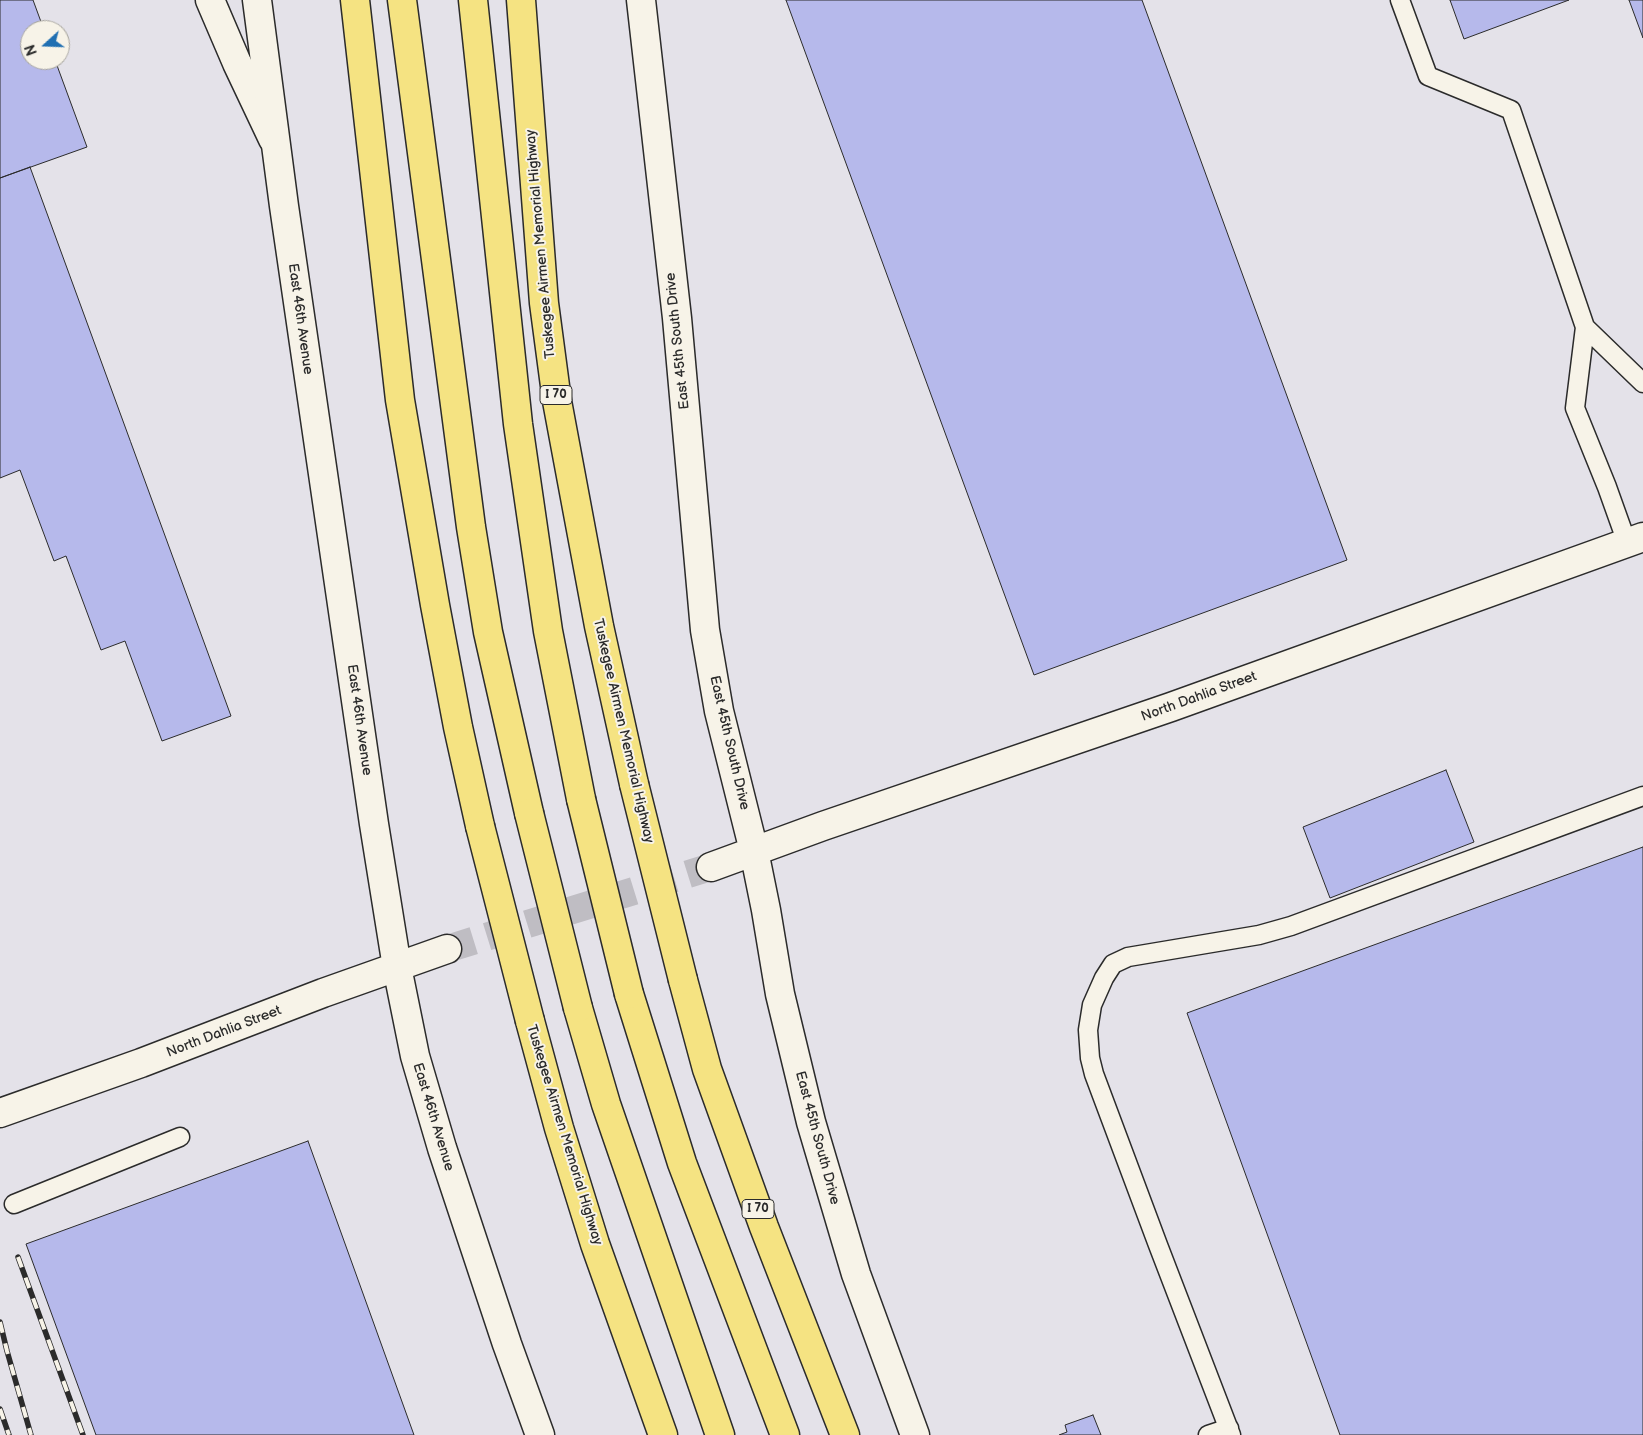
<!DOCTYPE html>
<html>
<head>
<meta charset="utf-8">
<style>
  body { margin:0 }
  #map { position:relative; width:1643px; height:1435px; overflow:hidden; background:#e4e2e9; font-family:"Balsamiq Sans",sans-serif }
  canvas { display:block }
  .north { position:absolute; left:20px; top:20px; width:50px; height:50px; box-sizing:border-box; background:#f7f3e8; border:1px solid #a5a39c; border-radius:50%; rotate:250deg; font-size:14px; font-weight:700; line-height:20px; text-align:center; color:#2b2b2b }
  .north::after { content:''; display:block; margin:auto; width:18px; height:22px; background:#1f6fb2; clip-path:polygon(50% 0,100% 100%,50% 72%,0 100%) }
</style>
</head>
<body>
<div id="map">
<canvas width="1643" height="1435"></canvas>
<div class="north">N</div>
</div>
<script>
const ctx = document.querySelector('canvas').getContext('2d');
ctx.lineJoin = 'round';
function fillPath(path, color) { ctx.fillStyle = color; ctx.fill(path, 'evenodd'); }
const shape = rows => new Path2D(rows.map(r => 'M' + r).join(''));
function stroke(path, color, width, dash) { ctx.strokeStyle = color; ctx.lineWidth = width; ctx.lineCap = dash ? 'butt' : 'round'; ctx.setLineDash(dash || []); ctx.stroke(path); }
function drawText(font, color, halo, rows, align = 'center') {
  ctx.font = font + ' "Balsamiq Sans",sans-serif'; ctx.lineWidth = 4; ctx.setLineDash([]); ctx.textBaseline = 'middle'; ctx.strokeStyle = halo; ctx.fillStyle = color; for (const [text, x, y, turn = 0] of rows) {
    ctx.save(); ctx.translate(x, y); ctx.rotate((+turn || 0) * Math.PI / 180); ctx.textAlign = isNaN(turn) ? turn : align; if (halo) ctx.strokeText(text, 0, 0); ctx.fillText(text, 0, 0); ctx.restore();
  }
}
const building = shape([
  [0,0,33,0,44,30,30,30,30,60,55,60,87,147,0,178,0,0],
  [786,0,1142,0,1347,560,1034,675,786,0],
  [1450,0,1569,0,1464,39,1450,0],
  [1629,0,1643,0,1643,38,1629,0],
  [30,167,231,716,162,741,125,641,101,650,66,556,54,561,20,470,0,478,0,178,30,167],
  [1446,770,1474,842,1330,898,1303,827,1446,770],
  [1643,847,1643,1435,1340,1435,1187,1013,1643,847],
  [308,1141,414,1435,96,1435,26,1244,308,1141],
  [1093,1415,1101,1435,1059,1435,1067,1432,1065,1425,1093,1415]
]);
const secondaryTunnel = shape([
  [447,949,711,867]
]);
const lane = shape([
  [1400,0,1428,76,1511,110,1585,327,1575,408,1607,487,1627,543],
  [1585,327,1643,383],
  [14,1204,180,1137],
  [1208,1435,1229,1428],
  [1231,1435,1158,1245,1094,1074,1090,1058,1088,1030,1092,1005,1104,978,1113,964,1128,957,1259,935,1291,926,1643,796]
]);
const street = shape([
  [210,0,237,63,273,139]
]);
const secondary = shape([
  [257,0,284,206,374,824,397,967,415,1056,442,1148,507,1344,540,1435],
  [641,0,677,318,705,630,719,711,754,851,766,910,780,994,811,1122,856,1274,915,1435],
  [711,867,823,826,1171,707,1643,537],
  [0,1113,141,1063,323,993,447,949]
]);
const highway = shape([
  [355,0,400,400,435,605,458,727,480,826],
  [402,0,471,527,488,632,529,813],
  [473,0,518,424,548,631,581,799],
  [521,0,544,303,557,401,599,626,634,784],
  [683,980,707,1069,764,1227,845,1435],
  [629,994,682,1163,785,1435],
  [578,1008,606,1104,720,1435],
  [530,1021,559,1128,595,1244,663,1435]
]);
const rail = shape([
  [18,1257,83,1435],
  [0,1322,7,1351,31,1435],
  [0,1409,9,1435]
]);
const highwayBridge = shape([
  [634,784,683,980],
  [581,799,629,994],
  [529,813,578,1008],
  [480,826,530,1021]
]);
const shields = [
  [556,395,32],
  [758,1209,32]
];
const shieldNames = [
  ["I 70",556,395],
  ["I 70",758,1209]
];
const streetNames = [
  ["Tuskegee Airmen Memorial Highway",541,244,-95],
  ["East 46th Avenue",300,319,82],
  ["East 45th South Drive",678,341,-96],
  ["North Dahlia Street",1199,697,-20],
  ["East 46th Avenue",359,720,82],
  ["Tuskegee Airmen Memorial Highway",623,731,77],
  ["East 45th South Drive",729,743,77],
  ["North Dahlia Street",224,1032,-21],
  ["East 46th Avenue",433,1117,73],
  ["Tuskegee Airmen Memorial Highway",564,1135,73],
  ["East 45th South Drive",817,1138,75]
];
fillPath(building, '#b6b9eb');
stroke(building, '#2b2b2b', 1);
stroke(secondaryTunnel, '#bfbdc3', 28, [28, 14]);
stroke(lane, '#2b2b2b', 21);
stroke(street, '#2b2b2b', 31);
stroke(secondary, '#2b2b2b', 31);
stroke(highway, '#2b2b2b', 31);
stroke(lane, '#f7f3e8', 18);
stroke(street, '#f7f3e8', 28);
stroke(secondary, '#f7f3e8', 28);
stroke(highway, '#f5e382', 28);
stroke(rail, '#2b2b2b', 5.5);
stroke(rail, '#f7f3e8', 4, [11]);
stroke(highwayBridge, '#2b2b2b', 31, []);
stroke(highwayBridge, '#f5e382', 28);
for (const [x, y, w] of shields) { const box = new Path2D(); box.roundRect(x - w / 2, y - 9.5, w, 19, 4); ctx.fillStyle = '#f7f3e8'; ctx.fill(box); stroke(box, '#2b2b2b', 1); }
drawText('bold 12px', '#2b2b2b', null, shieldNames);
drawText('14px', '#2b2b2b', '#f7f3e8', streetNames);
</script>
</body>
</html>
